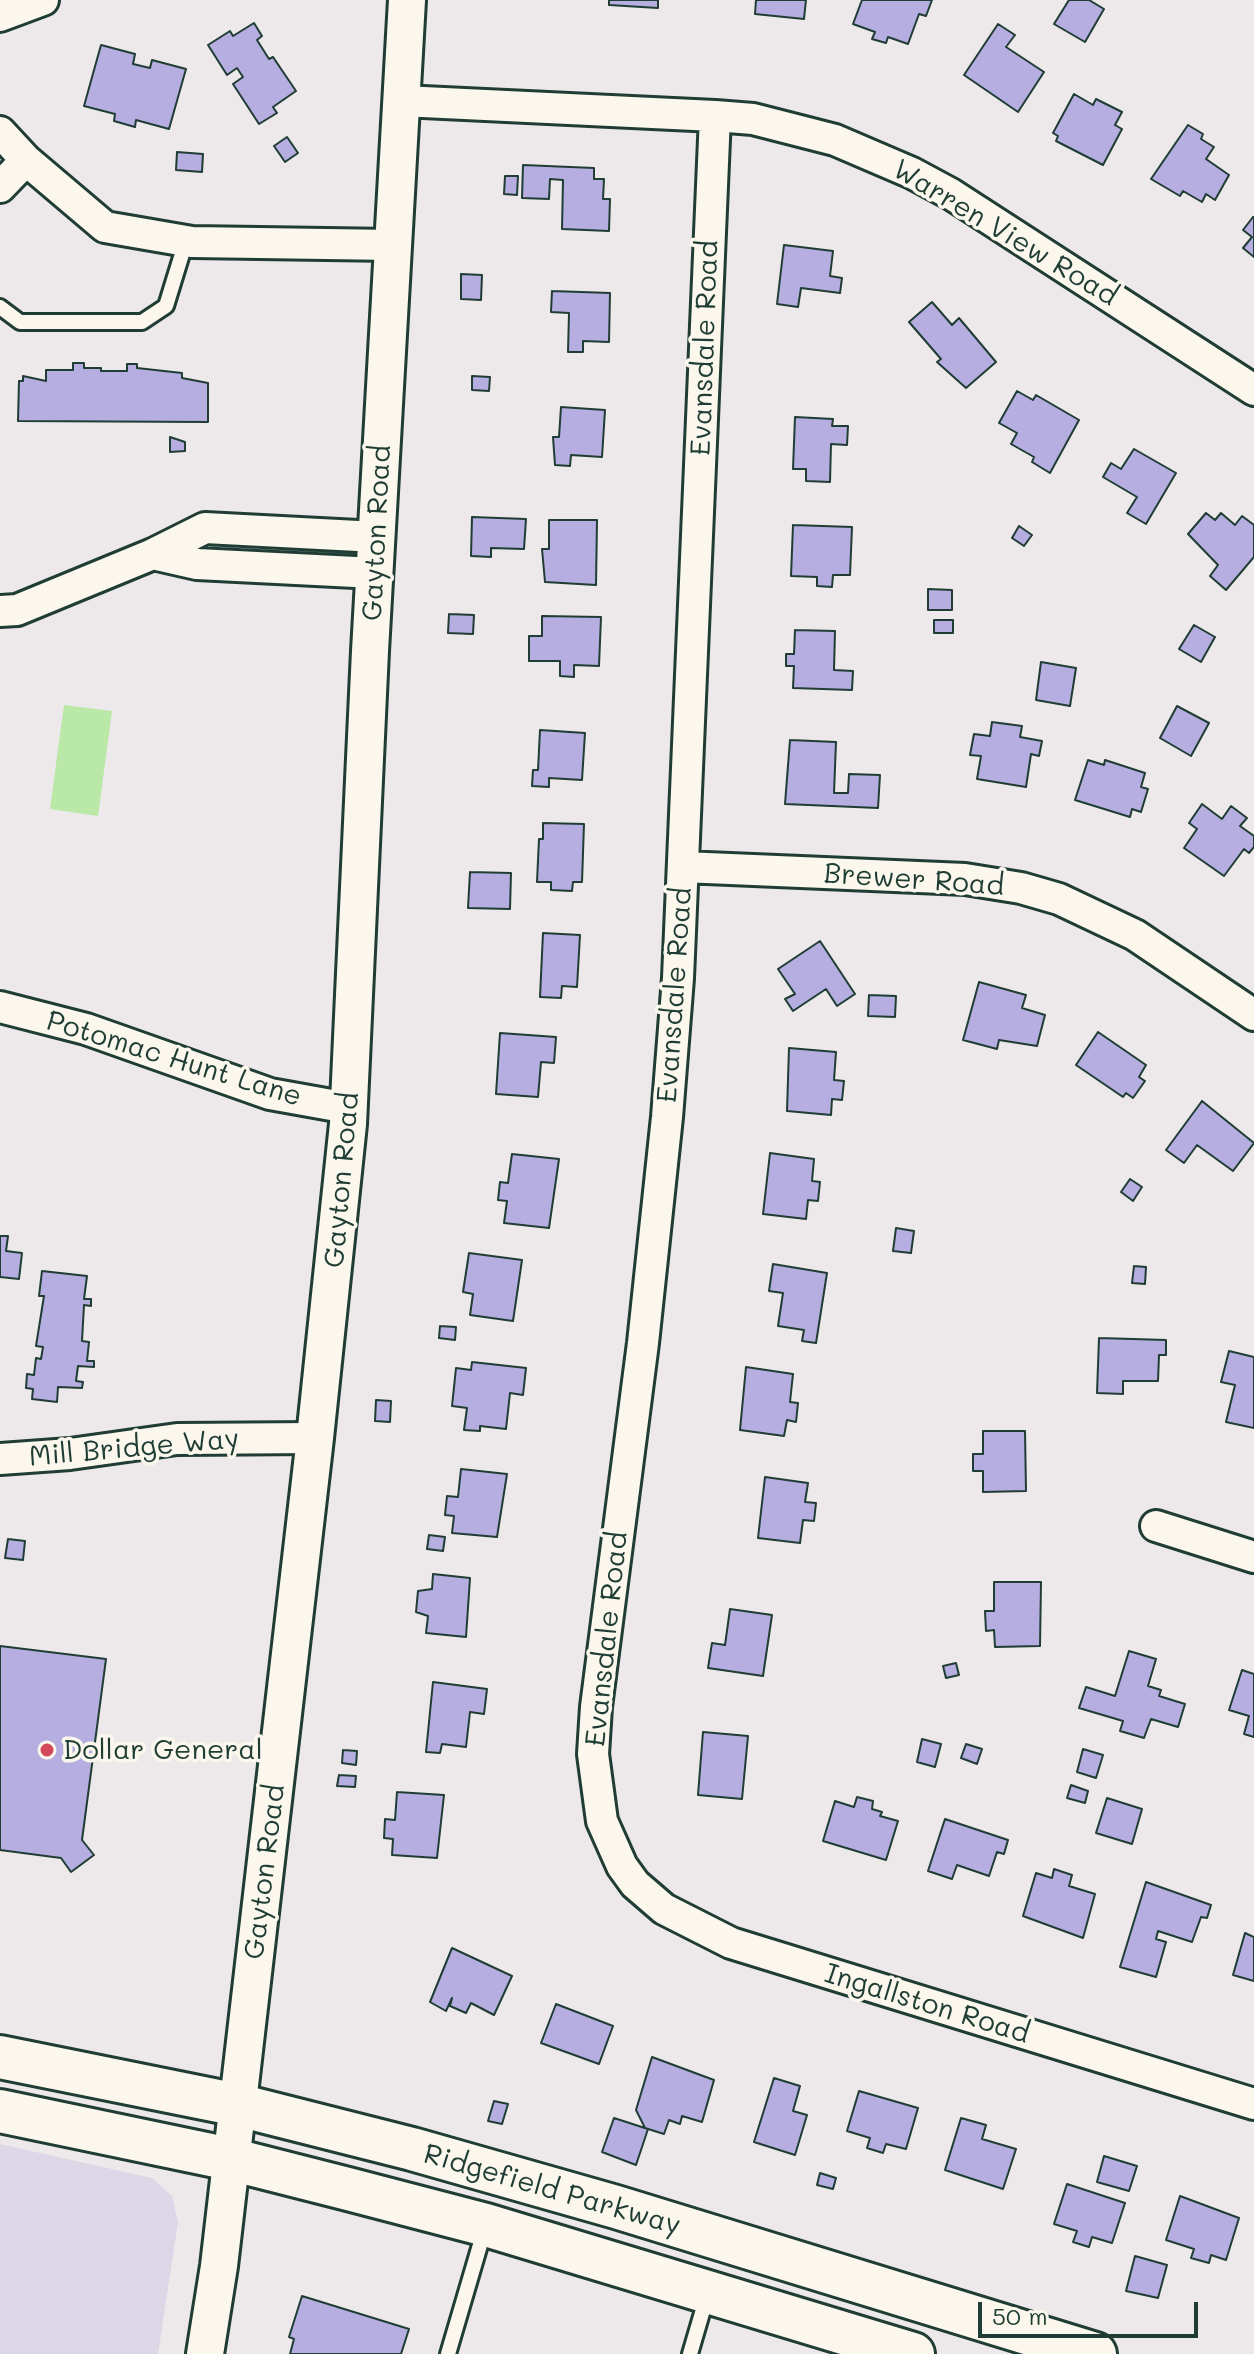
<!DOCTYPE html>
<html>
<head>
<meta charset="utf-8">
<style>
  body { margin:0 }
  #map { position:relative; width:1254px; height:2354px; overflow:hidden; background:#ede8ea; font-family:Mali,sans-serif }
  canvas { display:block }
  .scale { position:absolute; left:978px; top:2302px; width:220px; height:36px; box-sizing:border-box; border:4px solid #1f3d34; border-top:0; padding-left:10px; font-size:24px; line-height:28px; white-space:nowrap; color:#1f3d34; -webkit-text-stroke:6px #fbf7ec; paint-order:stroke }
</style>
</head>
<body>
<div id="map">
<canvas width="1254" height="2354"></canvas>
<div class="scale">50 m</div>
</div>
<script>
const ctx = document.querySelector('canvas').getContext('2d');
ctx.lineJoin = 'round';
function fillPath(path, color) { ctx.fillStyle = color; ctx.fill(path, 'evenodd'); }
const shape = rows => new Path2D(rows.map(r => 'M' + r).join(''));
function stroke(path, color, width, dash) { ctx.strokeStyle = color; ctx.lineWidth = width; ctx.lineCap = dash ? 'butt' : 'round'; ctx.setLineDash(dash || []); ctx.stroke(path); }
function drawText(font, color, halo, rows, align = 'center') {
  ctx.font = font + ' Mali,sans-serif'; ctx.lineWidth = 7; ctx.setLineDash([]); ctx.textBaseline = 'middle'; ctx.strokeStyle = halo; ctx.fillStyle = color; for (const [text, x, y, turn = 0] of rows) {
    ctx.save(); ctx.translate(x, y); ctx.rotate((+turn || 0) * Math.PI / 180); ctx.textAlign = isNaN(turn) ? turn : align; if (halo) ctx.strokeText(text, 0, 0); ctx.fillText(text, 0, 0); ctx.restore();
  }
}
const built = shape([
  [0,2144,152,2178,172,2196,178,2222,158,2354,0,2354]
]);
const green = shape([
  [64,705,112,711,98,816,50,809]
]);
const building = shape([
  [609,0,658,0,658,8,609,5,609,0],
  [756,0,806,0,804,19,755,14,756,0],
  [862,0,932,0,926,16,919,14,908,44,888,37,886,43,872,39,875,32,853,24,862,0],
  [1069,0,1089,0,1104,9,1085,42,1054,24,1069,0],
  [254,23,262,36,257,40,269,59,273,57,296,91,273,107,277,113,259,124,233,84,243,77,237,68,227,75,208,45,230,31,233,36,254,23],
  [998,24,1015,35,1006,47,1044,72,1018,112,964,75,998,24],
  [101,45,135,54,133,64,150,68,152,60,186,69,169,129,136,120,135,127,114,121,115,114,84,106,101,45],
  [1074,94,1093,105,1096,99,1122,112,1115,125,1122,129,1103,165,1056,141,1058,136,1053,133,1074,94],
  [1188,125,1203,134,1201,139,1214,147,1206,159,1229,175,1215,200,1206,194,1202,202,1183,191,1180,196,1151,179,1188,125],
  [287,137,298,153,285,162,274,146,287,137],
  [177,152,203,154,202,172,176,170,177,152],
  [523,165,594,168,594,179,604,179,603,199,610,199,609,231,562,229,563,180,550,179,549,199,522,198,523,165],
  [505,176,518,176,517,195,504,194,505,176],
  [1253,217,1254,218,1254,257,1243,248,1252,237,1243,230,1253,217],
  [784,245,833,251,830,276,842,278,840,293,801,288,798,307,777,304,784,245],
  [461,274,482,275,481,300,461,299,461,274],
  [552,291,610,293,609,342,583,341,583,352,568,352,569,313,551,312,552,291],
  [932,302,952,325,959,318,996,362,966,388,937,362,941,359,909,322,932,302],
  [73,363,84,363,84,368,101,368,101,371,127,371,127,364,137,364,137,368,182,373,182,378,208,383,208,422,18,421,19,381,23,381,23,376,46,381,46,370,73,370,73,363],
  [472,376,490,377,489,391,472,390,472,376],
  [1017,391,1033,400,1036,395,1079,420,1050,473,1032,462,1034,457,1011,444,1017,433,999,423,1017,391],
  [561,407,605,410,602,457,571,455,570,466,555,465,553,437,559,437,561,407],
  [795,417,833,419,832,426,848,426,847,445,831,444,830,482,806,481,806,469,793,469,795,417],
  [170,437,185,442,185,451,170,452,170,437],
  [1134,449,1176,473,1146,524,1127,513,1137,497,1103,477,1111,463,1121,469,1134,449],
  [1206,513,1215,520,1221,513,1235,525,1242,516,1254,525,1254,557,1226,590,1210,576,1218,565,1188,534,1206,513],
  [472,517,526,519,524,549,491,548,491,557,471,556,472,517],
  [549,520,597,520,596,585,545,582,542,549,549,549,549,520],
  [793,525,852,527,850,575,833,575,832,587,817,586,817,577,791,576,793,525],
  [1019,526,1032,535,1024,546,1012,538,1019,526],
  [928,589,952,590,952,610,928,610,928,589],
  [449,614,474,615,473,634,448,633,449,614],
  [542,616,601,617,599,666,574,665,574,677,560,676,560,661,529,661,529,636,542,636,542,616],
  [934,620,953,620,953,633,934,633,934,620],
  [1194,625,1215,637,1201,662,1179,649,1194,625],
  [795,630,835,631,834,670,853,671,852,690,793,688,794,666,786,666,786,654,794,654,795,630],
  [1041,662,1076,668,1070,706,1036,700,1041,662],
  [1177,706,1209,723,1191,756,1160,738,1177,706],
  [992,722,1022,726,1020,737,1042,741,1039,756,1031,754,1026,787,977,779,981,756,970,755,974,734,990,736,992,722],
  [540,730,585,733,582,780,549,778,549,787,532,786,533,770,538,770,540,730],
  [790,740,836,742,834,793,848,793,849,774,880,775,878,808,785,804,790,740],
  [1088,760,1104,765,1105,760,1145,773,1141,787,1148,789,1141,812,1132,809,1130,817,1075,800,1088,760],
  [1202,804,1222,819,1231,806,1247,818,1240,826,1254,836,1254,847,1249,853,1244,849,1224,876,1184,848,1197,829,1189,823,1202,804],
  [543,823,584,824,582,882,573,882,572,891,551,890,551,882,537,882,539,839,543,839,543,823],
  [470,872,511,873,510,909,468,908,470,872],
  [543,933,580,935,577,987,562,986,561,998,540,997,543,933],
  [820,941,855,994,837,1006,826,989,793,1011,785,999,795,994,778,969,820,941],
  [979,982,1026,995,1022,1008,1045,1015,1037,1046,999,1040,997,1049,963,1040,979,982],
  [869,995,896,996,895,1017,868,1016,869,995],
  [1098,1032,1146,1065,1139,1077,1145,1081,1133,1098,1126,1093,1123,1097,1076,1065,1098,1032],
  [500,1033,556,1037,554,1063,541,1062,538,1097,496,1094,500,1033],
  [789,1048,836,1052,834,1080,844,1081,842,1100,832,1099,831,1115,787,1111,789,1048],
  [1202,1101,1254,1143,1233,1171,1197,1145,1184,1163,1166,1150,1202,1101],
  [770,1153,814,1159,812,1181,820,1182,818,1201,808,1200,806,1219,763,1214,770,1153],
  [512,1154,559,1159,549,1228,504,1223,507,1201,498,1200,500,1182,508,1183,512,1154],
  [1130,1179,1142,1187,1133,1201,1121,1192,1130,1179],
  [896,1228,914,1231,911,1253,893,1251,896,1228],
  [0,1236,8,1236,6,1251,22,1253,19,1279,0,1277,0,1236],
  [469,1253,522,1260,513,1321,470,1315,473,1294,463,1292,469,1253],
  [773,1264,827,1273,816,1343,802,1341,804,1330,778,1326,783,1293,769,1291,773,1264],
  [1134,1266,1146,1267,1145,1284,1132,1283,1134,1266],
  [42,1271,87,1276,84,1299,91,1299,91,1306,84,1305,82,1341,89,1342,87,1361,94,1361,94,1367,78,1366,76,1381,83,1382,82,1388,58,1387,57,1402,32,1399,33,1389,26,1388,27,1374,34,1375,36,1358,41,1359,43,1347,36,1346,44,1296,39,1296,42,1271],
  [440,1326,456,1327,455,1340,439,1338,440,1326],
  [1099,1338,1166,1340,1166,1355,1159,1355,1158,1381,1123,1381,1123,1394,1097,1393,1099,1338],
  [1229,1351,1254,1357,1254,1428,1226,1422,1235,1385,1221,1382,1229,1351],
  [472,1362,526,1368,523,1395,510,1393,506,1429,480,1426,480,1431,464,1430,467,1408,452,1406,456,1368,471,1370,472,1362],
  [746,1367,793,1374,790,1402,798,1403,796,1422,787,1420,784,1436,740,1430,746,1367],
  [376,1400,391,1401,390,1422,375,1421,376,1400],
  [983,1431,1025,1431,1026,1491,983,1492,983,1471,973,1471,973,1454,983,1454,983,1431],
  [461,1469,507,1474,497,1537,452,1533,454,1516,445,1515,447,1496,458,1497,461,1469],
  [765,1477,808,1483,805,1502,816,1503,814,1521,803,1520,800,1543,758,1538,765,1477],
  [429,1535,445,1537,443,1551,427,1549,429,1535],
  [8,1539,25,1541,23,1560,5,1558,8,1539],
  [433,1574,470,1578,466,1637,426,1633,428,1616,416,1612,418,1591,432,1589,433,1574],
  [994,1582,1041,1582,1040,1646,995,1647,994,1630,986,1631,985,1611,994,1611,994,1582],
  [730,1609,772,1615,763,1676,708,1668,712,1643,725,1645,730,1609],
  [0,1646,106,1659,82,1840,94,1855,71,1872,61,1858,0,1850,0,1646],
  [1129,1651,1156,1659,1148,1686,1161,1690,1159,1696,1185,1704,1178,1727,1151,1719,1144,1738,1120,1731,1123,1721,1079,1708,1086,1687,1115,1696,1129,1651],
  [956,1663,959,1675,946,1678,943,1666,956,1663],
  [1242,1670,1254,1674,1254,1737,1244,1734,1249,1716,1229,1710,1242,1670],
  [433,1682,487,1689,484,1714,470,1712,466,1747,442,1744,440,1753,426,1752,433,1682],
  [703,1732,748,1736,742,1799,698,1795,703,1732],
  [922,1739,941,1744,935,1767,917,1762,922,1739],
  [966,1744,982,1749,977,1764,961,1758,966,1744],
  [1083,1749,1103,1755,1096,1778,1077,1772,1083,1749],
  [343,1750,357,1751,356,1765,342,1763,343,1750],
  [339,1775,356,1776,355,1787,337,1786,339,1775],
  [1071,1785,1088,1791,1085,1803,1067,1798,1071,1785],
  [397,1792,444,1795,437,1858,392,1855,393,1839,384,1838,385,1819,395,1820,397,1792],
  [857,1797,873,1801,872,1809,882,1812,880,1816,898,1821,886,1860,823,1841,835,1801,854,1807,857,1797],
  [1107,1798,1142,1809,1132,1844,1096,1833,1107,1798],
  [945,1819,1008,1840,1004,1854,997,1852,989,1876,957,1865,952,1879,928,1871,945,1819],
  [1054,1869,1072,1875,1069,1886,1095,1894,1083,1938,1023,1916,1036,1873,1052,1878,1054,1869],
  [1146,1882,1211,1905,1207,1918,1201,1917,1192,1942,1158,1931,1156,1939,1166,1942,1156,1977,1120,1967,1146,1882],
  [1245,1933,1254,1937,1254,1981,1233,1975,1245,1933],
  [452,1948,512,1976,494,2015,471,2003,466,2013,450,2006,452,1998,446,2011,430,2002,452,1948],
  [556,2004,613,2026,599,2064,541,2043,556,2004],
  [652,2057,714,2080,702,2122,682,2116,680,2124,669,2120,664,2134,645,2128,636,2110,652,2057],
  [774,2078,800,2086,793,2111,807,2115,795,2155,754,2142,774,2078],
  [859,2091,918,2108,906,2149,886,2144,883,2153,867,2148,870,2138,847,2131,859,2091],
  [494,2101,508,2104,502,2124,488,2121,494,2101],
  [614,2118,648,2129,636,2165,602,2152,614,2118],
  [961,2118,986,2125,982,2139,1016,2149,1003,2189,945,2170,961,2118],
  [1104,2156,1137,2166,1129,2191,1097,2182,1104,2156],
  [820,2173,836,2178,833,2189,817,2185,820,2173],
  [1067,2184,1125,2203,1112,2243,1092,2237,1089,2247,1073,2242,1077,2231,1054,2224,1067,2184],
  [1180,2196,1239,2218,1226,2260,1211,2255,1209,2263,1191,2258,1194,2249,1166,2240,1180,2196],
  [1135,2256,1167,2265,1158,2298,1126,2291,1135,2256],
  [302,2296,409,2329,401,2354,290,2354,294,2339,289,2337,302,2296]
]);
const service = shape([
  [0,307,20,322,142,322,166,306,186,241],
  [448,2354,485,2228],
  [690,2354,707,2296]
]);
const minor = shape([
  [0,16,43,0],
  [402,101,715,116,753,119,835,140,912,173,951,194,1254,390],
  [715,116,678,978,667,1117,643,1343,596,1707,593,1754,602,1821,622,1866,635,1884,664,1909,731,1943,1254,2104],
  [0,132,26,160,105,227,192,242,393,245],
  [0,187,26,160],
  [375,573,197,564,153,554,205,528,377,537],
  [0,611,17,610,153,554],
  [683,867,965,879,1021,888,1059,899,1135,935,1254,1015],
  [0,1007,86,1029,270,1094,348,1108],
  [0,1459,70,1454,177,1439,315,1438],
  [1156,1526,1254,1557]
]);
const tertiary = shape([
  [205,2354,219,2266,315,1438,348,1124,370,651,407,0]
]);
const secondary = shape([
  [0,2057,238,2105,412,2149,616,2207,1095,2354],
  [0,2111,230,2159,348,2189,486,2225,913,2354]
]);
const markers = [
  [47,1750,8,"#d1495b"]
];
const streetNames = [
  ["Warren View Road",1005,233,31],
  ["Evansdale Road",705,348,-88],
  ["Gayton Road",377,533,-87],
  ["Brewer Road",914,880,4],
  ["Evansdale Road",675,995,-86],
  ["Potomac Hunt Lane",174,1059,17],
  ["Gayton Road",342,1180,-85],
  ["Mill Bridge Way",134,1448,-5],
  ["Evansdale Road",607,1639,-84],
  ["Gayton Road",265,1872,-83],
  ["Ingallston Road",927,2004,17],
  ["Ridgefield Parkway",552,2190,16]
];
const poiNames = [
  ["Dollar General",63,1750]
];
fillPath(built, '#dcd7e7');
fillPath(green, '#b9e8a7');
fillPath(building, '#b6aee0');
stroke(building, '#1f3d34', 2);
stroke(service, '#1f3d34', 20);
stroke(minor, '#1f3d34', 36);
stroke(tertiary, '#1f3d34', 42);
stroke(secondary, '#1f3d34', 48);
stroke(service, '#fbf7ec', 14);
stroke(minor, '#fbf7ec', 30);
stroke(tertiary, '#fbf7ec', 36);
stroke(secondary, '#fbf7ec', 42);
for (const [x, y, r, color] of markers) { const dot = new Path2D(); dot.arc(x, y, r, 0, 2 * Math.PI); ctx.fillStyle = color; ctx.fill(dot); stroke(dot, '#fbf7ec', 3); }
drawText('28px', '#1f3d34', '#fbf7ec', streetNames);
drawText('28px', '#1f3d34', '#fbf7ec', poiNames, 'left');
</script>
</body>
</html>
